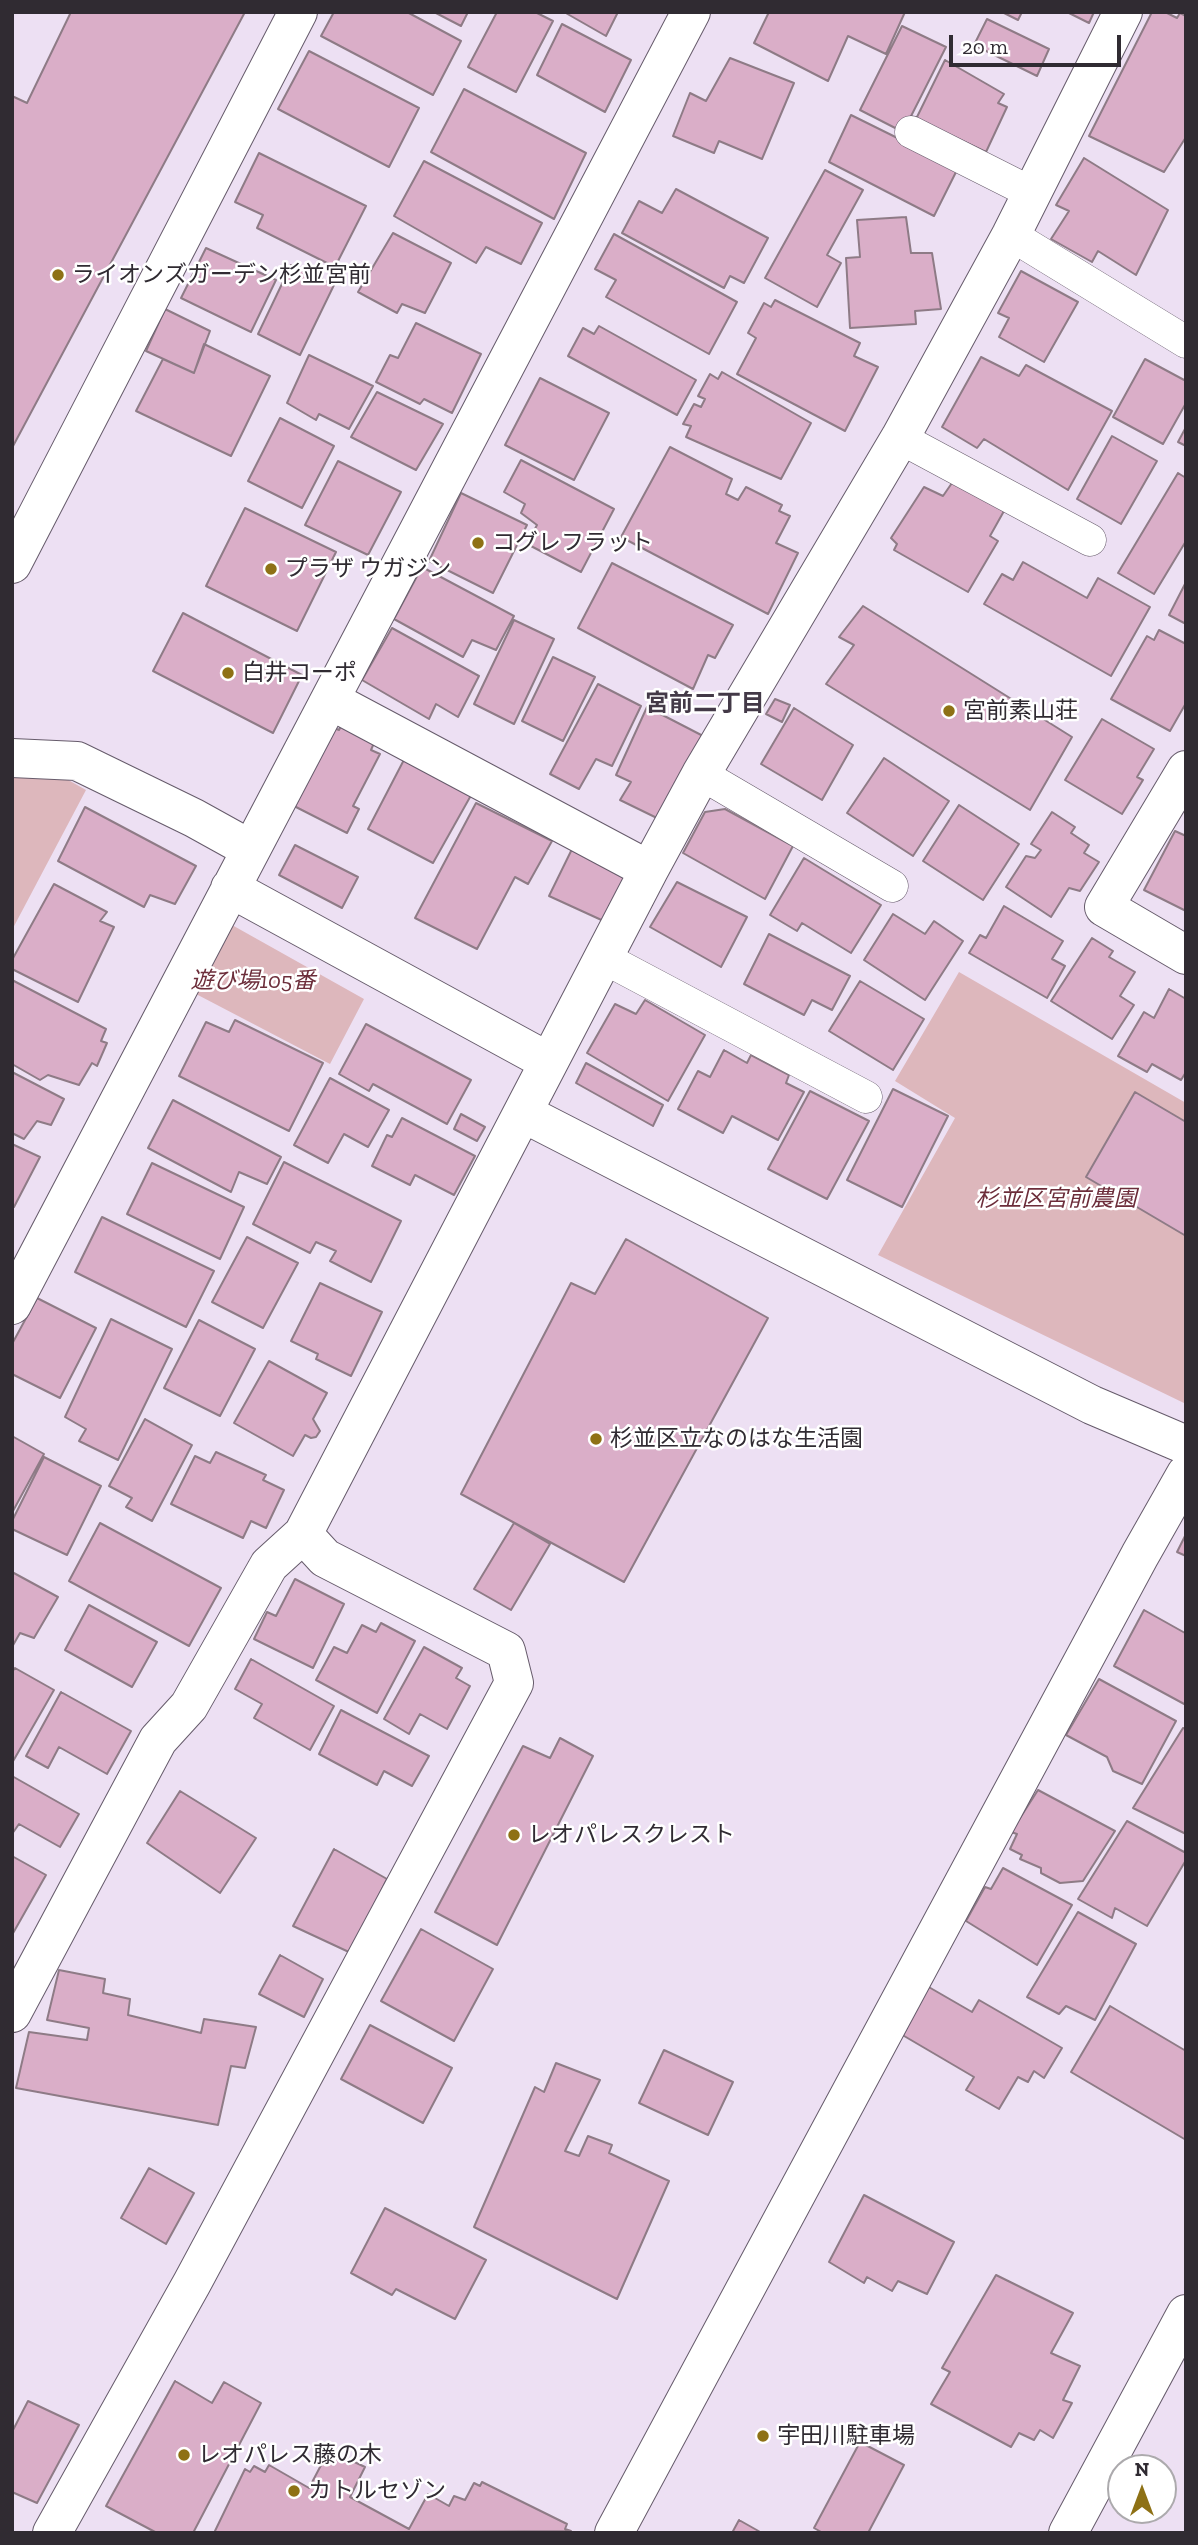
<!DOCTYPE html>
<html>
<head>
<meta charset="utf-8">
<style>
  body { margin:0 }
  #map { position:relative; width:1198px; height:2545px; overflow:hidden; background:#ede0f3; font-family:"Zilla Slab",serif }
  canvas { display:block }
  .frame { position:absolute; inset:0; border:14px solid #302b32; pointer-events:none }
  .north { position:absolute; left:1107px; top:2454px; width:70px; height:70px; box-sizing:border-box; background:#fff; border:2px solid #acaaad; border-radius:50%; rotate:0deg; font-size:19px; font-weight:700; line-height:28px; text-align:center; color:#302b32 }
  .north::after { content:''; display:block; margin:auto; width:24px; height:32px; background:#8e7115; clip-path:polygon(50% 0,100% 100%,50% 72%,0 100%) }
  .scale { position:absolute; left:949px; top:35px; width:172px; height:32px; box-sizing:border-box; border:4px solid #302b32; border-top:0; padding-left:9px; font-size:21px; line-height:24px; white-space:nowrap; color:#302b32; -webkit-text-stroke:5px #fff; paint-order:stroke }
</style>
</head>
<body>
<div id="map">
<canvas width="1198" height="2545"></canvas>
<div class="frame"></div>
<div class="north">N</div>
<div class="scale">20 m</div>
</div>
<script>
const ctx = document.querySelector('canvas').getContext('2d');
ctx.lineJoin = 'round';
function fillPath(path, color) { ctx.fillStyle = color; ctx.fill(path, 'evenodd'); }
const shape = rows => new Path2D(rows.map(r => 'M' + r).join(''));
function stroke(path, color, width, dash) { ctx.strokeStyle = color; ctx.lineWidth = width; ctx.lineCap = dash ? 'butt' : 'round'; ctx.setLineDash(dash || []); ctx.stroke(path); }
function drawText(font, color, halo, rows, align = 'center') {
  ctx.font = font + ' "Zilla Slab","Noto Sans JP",serif'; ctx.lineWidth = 5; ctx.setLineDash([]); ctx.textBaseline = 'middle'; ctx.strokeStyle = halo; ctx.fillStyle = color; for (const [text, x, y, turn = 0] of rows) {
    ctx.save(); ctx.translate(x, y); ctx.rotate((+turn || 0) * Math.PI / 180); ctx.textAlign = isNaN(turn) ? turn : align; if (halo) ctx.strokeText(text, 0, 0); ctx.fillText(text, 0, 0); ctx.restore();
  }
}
const green = shape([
  [12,777,63,777,86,790,12,930],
  [232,925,364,999,330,1064,196,994],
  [959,972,1186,1103,1186,1404,878,1255,955,1118,895,1081]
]);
const building = shape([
  [71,12,245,12,12,448,12,96,27,103,71,12],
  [334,12,407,12,461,41,433,95,321,36,334,12],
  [434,12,468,12,461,26,434,12],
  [497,12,535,12,553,21,516,92,468,67,497,12],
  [564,12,618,12,606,36,564,12],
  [769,12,905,12,886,54,848,36,828,81,754,43,769,12],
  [1002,12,1022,12,1018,20,1002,12],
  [1067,12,1094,12,1089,23,1067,12],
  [1152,12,1165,12,1177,18,1180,13,1186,16,1186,137,1164,172,1089,136,1152,12],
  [987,19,1049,49,1037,76,974,45,987,19],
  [562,24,631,60,605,112,537,75,562,24],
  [902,26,946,47,903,132,860,110,902,26],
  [309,51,419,108,389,167,278,109,309,51],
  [730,58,794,83,762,159,719,141,714,153,673,136,690,93,706,101,730,58],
  [945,60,1004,94,998,103,1007,107,986,152,916,119,945,60],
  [464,89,586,153,554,219,431,152,464,89],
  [851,115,958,168,934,216,829,162,851,115],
  [259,153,366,206,335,267,257,228,263,215,235,202,259,153],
  [1084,158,1168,210,1136,275,1098,251,1092,262,1051,239,1069,211,1056,205,1084,158],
  [424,161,542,223,521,264,486,247,476,263,394,216,424,161],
  [825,170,863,190,827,255,841,263,817,307,765,278,825,170],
  [676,189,768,238,744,283,730,276,724,288,622,233,639,201,662,213,676,189],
  [906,217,911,253,932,253,941,309,915,311,916,324,850,328,846,258,860,257,857,220,906,217],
  [393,233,451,263,425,313,402,304,397,313,358,292,393,233],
  [614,234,737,302,709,354,606,297,616,280,595,269,614,234],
  [206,248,276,280,251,332,181,298,206,248],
  [291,265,334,285,300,355,258,334,291,265],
  [1021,271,1078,302,1044,362,999,337,1009,318,998,313,1021,271],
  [775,300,860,343,854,356,878,367,845,431,737,374,756,338,748,333,764,303,771,307,775,300],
  [165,309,210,331,194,373,146,351,165,309],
  [416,323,481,354,452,413,424,399,420,404,376,382,390,355,398,358,416,323],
  [599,326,696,380,677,415,568,356,583,328,594,334,599,326],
  [204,344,270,376,231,456,136,411,163,359,194,373,204,344],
  [309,355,373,386,349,429,319,414,316,420,287,403,309,355],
  [981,357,1019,376,1026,365,1112,411,1068,490,984,439,977,448,942,427,981,357],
  [1145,359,1186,381,1186,403,1163,444,1113,417,1145,359],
  [722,372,811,423,781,479,686,437,691,426,683,424,694,404,701,407,705,399,698,396,710,374,718,379,722,372],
  [540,378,609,413,574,480,505,445,540,378],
  [377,392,443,424,416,470,351,437,377,392],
  [280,418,334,446,302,508,248,481,280,418],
  [1186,427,1186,446,1178,442,1186,427],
  [1112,436,1157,461,1121,524,1077,499,1112,436],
  [670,447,732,479,726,494,738,500,746,487,782,505,779,511,790,516,776,543,798,553,768,614,621,537,670,447],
  [521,460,614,509,581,572,527,544,537,525,521,513,525,504,504,492,521,460],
  [338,461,401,492,368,555,305,525,338,461],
  [1178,473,1186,478,1186,541,1154,594,1118,573,1178,473],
  [954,480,1004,511,990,536,998,541,968,592,894,550,897,544,891,538,924,487,943,496,954,480],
  [461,493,527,525,493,593,429,561,461,493],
  [245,508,336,552,297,631,206,586,245,508],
  [1023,562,1087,598,1098,578,1150,607,1111,676,984,604,1002,574,1013,580,1023,562],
  [612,563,733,625,715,658,708,655,693,689,578,628,612,563],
  [422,567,514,616,496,650,472,640,463,657,394,619,422,567],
  [1186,582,1186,624,1169,615,1186,582],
  [863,606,1072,737,1030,810,826,684,854,645,839,637,863,606],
  [183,613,302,675,273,733,153,671,183,613],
  [514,620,554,639,514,724,474,704,514,620],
  [392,628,479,676,458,717,436,704,429,719,362,680,392,628],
  [1159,630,1186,644,1186,703,1170,731,1111,699,1147,636,1154,640,1159,630],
  [553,657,595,677,563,741,522,721,553,657],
  [598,684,641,706,612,766,596,759,579,789,550,774,598,684],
  [775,699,790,705,782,722,766,714,775,699],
  [647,707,707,738,661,820,620,800,631,782,616,775,647,707],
  [794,708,853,745,822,800,761,764,794,708],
  [1102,719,1154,749,1137,777,1143,780,1122,814,1065,780,1102,719],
  [341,726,374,743,371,750,380,754,353,806,359,809,347,833,294,806,334,728,339,730,341,726],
  [407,754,474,790,433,863,368,829,407,754],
  [884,758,949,801,913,856,847,813,884,758],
  [476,803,552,841,528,884,515,877,477,949,415,918,476,803],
  [959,805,1019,844,983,900,923,861,959,805],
  [85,807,196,866,175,904,150,895,144,907,58,861,85,807],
  [725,809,793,846,765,899,683,853,705,812,725,809],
  [1052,812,1075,827,1071,833,1089,845,1084,853,1099,862,1080,891,1069,888,1051,917,1006,887,1026,856,1035,858,1041,850,1031,844,1052,812],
  [1175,831,1186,836,1186,911,1144,890,1175,831],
  [295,845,358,877,342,908,279,875,295,845],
  [574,845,627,873,608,923,549,896,574,845],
  [804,858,881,905,851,953,802,923,797,931,770,915,804,858],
  [677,882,747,917,721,967,650,927,677,882],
  [54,884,107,912,100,921,114,927,78,1002,12,969,12,960,54,884],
  [1004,906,1063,941,1052,959,1065,966,1047,998,969,953,980,935,986,938,1004,906],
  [893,914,925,934,934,921,963,941,925,1000,864,960,893,914],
  [769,934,850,976,832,1010,812,1000,804,1015,744,984,769,934],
  [1092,938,1113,951,1109,957,1135,972,1120,996,1134,1005,1112,1039,1051,1001,1092,938],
  [12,980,106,1029,101,1041,107,1043,97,1066,92,1063,79,1085,48,1075,40,1080,12,1064,12,980],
  [860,981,924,1019,893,1070,829,1031,860,981],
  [1169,989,1186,999,1186,1072,1181,1080,1152,1064,1147,1072,1118,1056,1144,1012,1154,1018,1169,989],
  [645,1000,705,1035,668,1101,587,1053,615,1004,636,1014,645,1000],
  [235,1020,323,1063,289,1131,179,1076,206,1022,229,1032,235,1020],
  [366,1024,471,1080,447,1124,373,1084,369,1091,339,1074,366,1024],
  [724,1050,747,1063,751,1055,789,1075,786,1083,804,1092,778,1140,732,1116,723,1133,678,1109,698,1071,710,1077,724,1050],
  [586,1063,663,1105,653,1126,576,1083,586,1063],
  [12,1072,64,1099,51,1125,37,1121,24,1139,12,1133,12,1072],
  [330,1078,389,1110,368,1147,344,1134,328,1163,294,1145,330,1078],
  [893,1089,948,1116,902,1207,847,1180,893,1089],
  [810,1091,869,1121,827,1199,768,1169,810,1091],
  [1135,1092,1186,1122,1186,1236,1086,1177,1135,1092],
  [173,1100,281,1157,267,1184,239,1172,231,1192,148,1148,173,1100],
  [461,1114,485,1127,477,1141,454,1129,461,1114],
  [402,1118,475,1156,454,1195,415,1175,410,1185,372,1166,387,1135,392,1137,402,1118],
  [12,1144,40,1157,14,1207,12,1206,12,1144],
  [284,1162,401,1221,371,1282,330,1261,336,1251,316,1242,310,1253,253,1224,284,1162],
  [152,1163,244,1207,220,1259,127,1214,152,1163],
  [102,1217,214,1271,186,1327,75,1272,102,1217],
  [247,1237,298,1263,263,1328,212,1302,247,1237],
  [626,1239,768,1318,624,1582,461,1494,571,1283,595,1294,626,1239],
  [320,1283,382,1312,351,1376,316,1359,318,1354,291,1341,320,1283],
  [37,1298,96,1328,60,1398,12,1374,12,1344,37,1298],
  [111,1319,172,1349,118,1460,79,1441,86,1429,65,1417,111,1319],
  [199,1320,255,1349,220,1416,164,1388,199,1320],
  [269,1361,327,1393,313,1419,320,1431,316,1437,311,1438,305,1435,293,1456,234,1423,269,1361],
  [145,1419,192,1445,152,1521,126,1507,132,1498,109,1486,145,1419],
  [12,1436,44,1454,13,1511,12,1510,12,1436],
  [216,1452,266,1475,263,1480,284,1490,266,1528,251,1521,243,1538,171,1504,195,1456,210,1463,216,1452],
  [44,1457,101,1486,67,1555,12,1529,12,1521,44,1457],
  [100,1523,221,1588,189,1646,69,1581,100,1523],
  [514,1523,550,1544,511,1610,474,1589,514,1523],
  [1186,1534,1186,1556,1177,1552,1186,1534],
  [12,1572,58,1597,34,1638,20,1633,12,1647,12,1572],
  [295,1579,344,1604,313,1668,254,1639,267,1612,276,1616,295,1579],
  [89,1605,157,1642,132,1687,65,1650,89,1605],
  [1144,1610,1185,1633,1186,1630,1186,1705,1114,1666,1144,1610],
  [381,1623,415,1641,377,1713,316,1680,334,1647,347,1653,362,1625,376,1632,381,1623],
  [424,1647,462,1668,456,1678,470,1686,447,1729,420,1714,409,1734,384,1719,424,1647],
  [251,1659,334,1706,310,1750,254,1718,262,1704,235,1689,251,1659],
  [15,1668,54,1690,12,1763,12,1672,15,1668],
  [1099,1679,1176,1721,1142,1784,1113,1771,1107,1757,1066,1735,1099,1679],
  [61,1692,131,1731,107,1774,59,1747,48,1768,26,1756,61,1692],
  [341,1710,429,1756,412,1786,384,1771,377,1785,319,1754,341,1710],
  [1183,1728,1186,1729,1186,1834,1133,1808,1183,1728],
  [560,1738,593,1756,497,1945,435,1912,523,1746,550,1758,560,1738],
  [12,1776,79,1814,60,1847,19,1824,12,1834,12,1776],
  [1038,1790,1115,1831,1083,1881,1060,1883,1041,1873,1041,1868,1020,1859,1022,1855,1010,1849,1017,1834,1011,1832,1038,1790],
  [180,1791,256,1838,220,1893,147,1843,180,1791],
  [1127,1821,1186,1853,1186,1860,1147,1926,1115,1908,1112,1918,1078,1899,1127,1821],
  [334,1849,387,1879,351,1953,293,1926,334,1849],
  [12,1856,46,1875,12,1935,12,1856],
  [1003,1868,1072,1905,1037,1965,966,1921,985,1887,991,1889,1003,1868],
  [1078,1912,1136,1944,1095,2020,1066,2006,1059,2014,1027,1997,1078,1912],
  [421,1929,493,1969,454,2041,381,2001,421,1929],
  [280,1955,323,1979,304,2017,259,1994,280,1955],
  [59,1970,105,1979,103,1993,130,1999,128,2015,201,2033,204,2019,256,2027,245,2068,231,2066,218,2125,16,2088,29,2032,87,2040,89,2028,47,2020,59,1970],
  [927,1986,972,2012,979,2000,1062,2048,1044,2078,1034,2071,1028,2082,1018,2077,999,2109,966,2090,974,2077,899,2033,927,1986],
  [1110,2006,1186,2051,1186,2140,1071,2072,1110,2006],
  [370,2025,452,2068,423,2123,341,2079,370,2025],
  [664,2050,733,2082,708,2135,639,2103,664,2050],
  [556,2063,600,2080,565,2151,579,2156,588,2136,612,2145,609,2153,669,2181,617,2299,474,2227,535,2087,544,2092,556,2063],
  [149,2168,194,2193,166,2244,121,2218,149,2168],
  [864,2195,954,2242,927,2294,898,2281,892,2291,867,2277,864,2283,829,2262,864,2195],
  [385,2208,486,2260,455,2319,396,2289,392,2295,351,2273,385,2208],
  [996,2275,1073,2313,1051,2353,1080,2366,1063,2400,1072,2403,1053,2438,1040,2430,1034,2440,1019,2433,1011,2447,931,2404,950,2372,942,2368,996,2275],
  [175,2381,212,2403,224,2382,261,2403,193,2533,157,2533,106,2506,175,2381],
  [28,2401,79,2425,37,2503,12,2492,12,2432,28,2401],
  [860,2442,904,2465,868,2533,823,2533,814,2528,860,2442],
  [329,2450,365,2467,350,2497,409,2529,428,2494,449,2506,454,2496,465,2500,474,2483,480,2486,482,2482,567,2524,565,2529,571,2531,214,2533,245,2469,250,2472,254,2466,265,2472,269,2465,309,2488,329,2450],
  [739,2520,762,2533,732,2533,739,2520]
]);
const service = shape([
  [911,132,1032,193],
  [1011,235,1186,342],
  [900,438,1090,540],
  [701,774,892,886],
  [604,958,866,1097]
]);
const minor = shape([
  [12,564,298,12],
  [330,700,649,870],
  [12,758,77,761,194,818,250,849],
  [1186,770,1104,907,1186,955],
  [230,888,549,1062],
  [523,1113,1092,1405,1186,1445],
  [12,1305,691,12],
  [12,2013,158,1740,189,1706,269,1565,303,1534],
  [52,2533,192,2283,514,1683,506,1651,325,1558,303,1534,649,870,701,774,900,438,1011,235,1123,12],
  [614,2533,1140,1555,1186,1474],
  [1068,2533,1186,2314]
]);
const markers = [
  [58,275,7,"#8e7115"],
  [478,543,7,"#8e7115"],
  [271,569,7,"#8e7115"],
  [228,673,7,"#8e7115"],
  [949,711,7,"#8e7115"],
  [596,1439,7,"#8e7115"],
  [514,1835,7,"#8e7115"],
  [763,2436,7,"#8e7115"],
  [184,2455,7,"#8e7115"],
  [294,2491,7,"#8e7115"]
];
const poiNames = [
  ["ライオンズガーデン杉並宮前",72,275],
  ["コグレフラット",492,543],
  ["プラザ ウガジン",285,569],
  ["白井コーポ",242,673],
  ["宮前素山荘",963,711],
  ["杉並区立なのはな生活園",610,1439],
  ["レオパレスクレスト",528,1835],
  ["宇田川駐車場",777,2436],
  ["レオパレス藤の木",198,2455],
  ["カトルセゾン",308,2491]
];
const parkNames = [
  ["遊び場105番",253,981],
  ["杉並区宮前農園",1056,1199]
];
const neighbourhoodNames = [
  ["宮前二丁目",705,704]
];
fillPath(green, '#ddb7bc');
fillPath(building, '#daaec8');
stroke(building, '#8e7b86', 2);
stroke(service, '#665b6b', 33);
stroke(minor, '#665b6b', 40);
stroke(service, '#fff', 32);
stroke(minor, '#fff', 38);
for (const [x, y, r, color] of markers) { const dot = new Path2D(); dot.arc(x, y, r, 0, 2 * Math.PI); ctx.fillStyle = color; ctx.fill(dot); stroke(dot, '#fff', 2.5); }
drawText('23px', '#302b32', '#fff', poiNames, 'left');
drawText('italic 23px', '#6c2d3a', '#fff', parkNames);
drawText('bold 24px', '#433947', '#fff', neighbourhoodNames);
</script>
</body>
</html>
